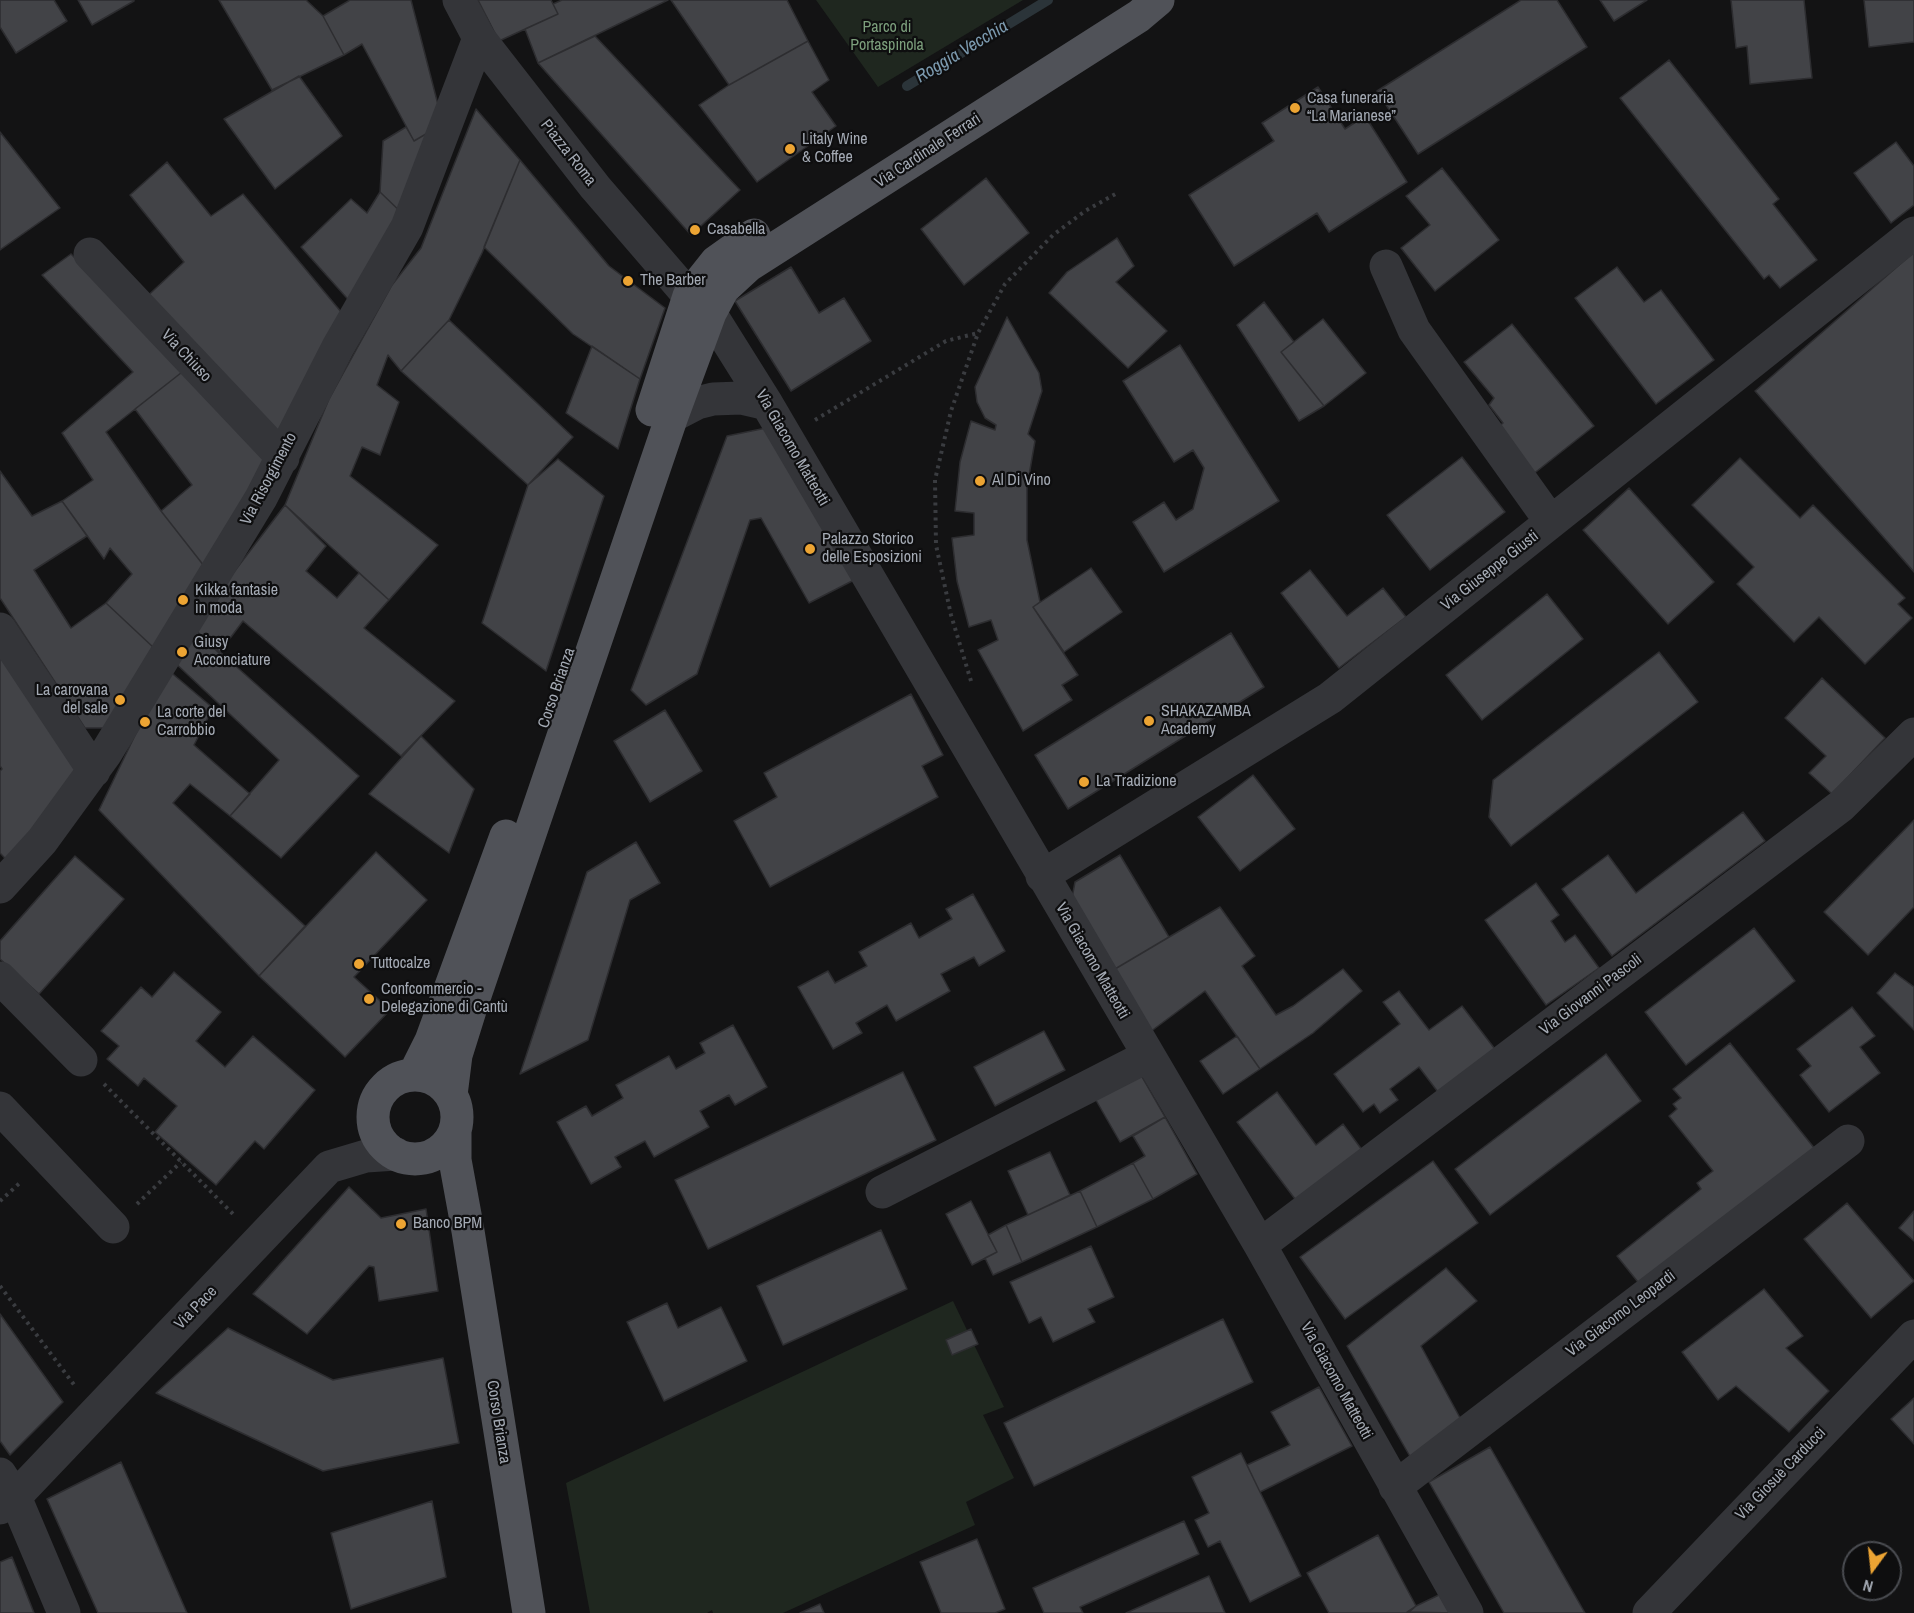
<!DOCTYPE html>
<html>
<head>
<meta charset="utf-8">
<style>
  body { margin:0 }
  #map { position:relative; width:1914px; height:1613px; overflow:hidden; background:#131314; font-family:"Archivo Narrow",sans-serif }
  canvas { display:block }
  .north { position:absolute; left:1842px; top:1541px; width:60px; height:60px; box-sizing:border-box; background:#0e0e0f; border:2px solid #4a4c51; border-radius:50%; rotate:195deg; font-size:16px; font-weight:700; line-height:24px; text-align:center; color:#a4aab4 }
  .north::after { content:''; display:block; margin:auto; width:21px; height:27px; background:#eca433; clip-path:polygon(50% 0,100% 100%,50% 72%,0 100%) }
</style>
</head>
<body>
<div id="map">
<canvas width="1914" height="1613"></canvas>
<div class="north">N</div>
</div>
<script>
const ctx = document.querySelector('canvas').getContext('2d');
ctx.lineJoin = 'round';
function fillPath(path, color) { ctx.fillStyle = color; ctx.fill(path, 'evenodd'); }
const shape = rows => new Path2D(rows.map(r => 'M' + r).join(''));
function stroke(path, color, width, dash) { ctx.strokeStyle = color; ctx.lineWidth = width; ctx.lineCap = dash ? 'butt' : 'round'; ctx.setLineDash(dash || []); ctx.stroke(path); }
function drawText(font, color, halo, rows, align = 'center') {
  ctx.font = font + ' "Archivo Narrow",sans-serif'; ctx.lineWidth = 4.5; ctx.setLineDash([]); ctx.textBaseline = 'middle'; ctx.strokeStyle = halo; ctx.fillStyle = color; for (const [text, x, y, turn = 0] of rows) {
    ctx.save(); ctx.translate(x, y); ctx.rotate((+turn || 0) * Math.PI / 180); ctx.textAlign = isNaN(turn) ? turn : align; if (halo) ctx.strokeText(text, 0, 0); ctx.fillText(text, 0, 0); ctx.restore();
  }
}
const green = shape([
  [816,0,1023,0,878,87],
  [953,1301,1004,1407,983,1415,1014,1478,966,1502,975,1525,783,1613,713,1613,712,1610,707,1613,590,1613,566,1483]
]);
const stream = shape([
  [907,86,1048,0]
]);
const building = shape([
  [0,0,54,0,67,21,16,53,0,27,0,0],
  [78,0,134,0,134,1,92,25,78,0],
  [219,0,306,0,323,16,344,55,272,90,219,0],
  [350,0,411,0,443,124,414,141,362,44,344,55,323,16,350,0],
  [478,0,551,0,558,14,499,41,478,0],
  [562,0,668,0,538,63,525,29,558,14,553,4,562,0],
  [671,0,787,0,808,41,729,85,671,0],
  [1521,0,1557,0,1587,47,1418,154,1377,91,1521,0],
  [1600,0,1647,0,1614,21,1600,0],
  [1731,0,1804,0,1812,78,1750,84,1747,46,1736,48,1731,0],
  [1864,0,1914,0,1914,42,1869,47,1864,0],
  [595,36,740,190,691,235,538,63,595,36],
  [808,41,829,80,812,92,836,126,757,182,699,105,729,85,808,41],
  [1669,60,1779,199,1773,204,1817,260,1780,288,1769,275,1764,279,1620,98,1669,60],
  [299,76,342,136,275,189,224,119,299,76],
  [1318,87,1345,129,1365,116,1407,182,1329,232,1317,213,1234,266,1189,195,1274,141,1262,123,1318,87],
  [476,109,520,160,482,253,449,320,401,371,388,355,377,385,399,402,380,455,362,447,350,476,438,545,389,600,285,505,329,399,392,285,421,248,476,109],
  [443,124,407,218,380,192,383,141,406,127,414,141,443,124],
  [0,132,60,208,0,250,0,132],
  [1896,142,1914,166,1914,205,1891,223,1854,173,1896,142],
  [520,160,609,266,665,308,640,379,573,334,484,247,520,160],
  [167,162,211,216,243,194,347,319,282,446,141,302,184,262,130,195,167,162],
  [1442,168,1499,240,1435,291,1401,248,1430,225,1406,196,1442,168],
  [986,178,1029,233,964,285,921,229,986,178],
  [380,192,407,218,354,306,301,247,351,199,367,213,380,192],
  [1117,238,1134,266,1116,282,1167,331,1128,368,1049,293,1067,272,1117,238],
  [1914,252,1914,572,1755,391,1914,252],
  [71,254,186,369,106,432,161,511,208,571,154,648,106,603,132,574,110,548,104,559,62,501,93,480,62,433,133,372,42,275,71,254],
  [791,267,819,313,844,298,871,341,791,391,735,301,791,267],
  [1617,267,1644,302,1661,290,1714,360,1656,404,1575,298,1617,267],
  [1264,302,1294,342,1281,352,1324,406,1299,421,1237,325,1264,302],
  [1007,317,1039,373,1042,391,1028,434,1035,441,1027,487,1027,540,1040,602,1033,607,1078,675,1062,685,1072,700,1023,731,978,650,998,640,991,620,969,627,957,581,952,538,974,535,974,513,955,511,960,462,971,421,995,430,996,425,985,418,977,402,975,387,1007,317],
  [1323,319,1366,373,1324,406,1281,352,1323,319],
  [449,320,573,437,528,485,401,371,449,320],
  [1512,324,1594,426,1532,475,1496,429,1503,423,1489,405,1494,398,1464,362,1512,324],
  [1180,345,1279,501,1164,572,1133,522,1164,502,1176,520,1193,509,1204,468,1193,450,1174,462,1123,381,1180,345],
  [592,346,640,379,618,449,566,413,592,346],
  [186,369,276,461,208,571,161,511,192,485,135,409,186,369],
  [771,427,858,578,809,603,761,518,750,520,697,674,646,705,631,690,727,436,771,427],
  [1462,457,1505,512,1430,570,1387,515,1462,457],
  [1740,458,1800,518,1813,505,1905,598,1898,604,1912,618,1865,664,1819,617,1794,642,1737,584,1754,567,1692,505,1740,458],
  [558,459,604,496,546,671,482,623,528,485,558,459],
  [0,471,32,516,62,501,87,536,34,570,71,628,106,603,154,648,108,728,85,728,0,598,0,471],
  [1629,488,1714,582,1668,624,1583,530,1629,488],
  [285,505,326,546,306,571,337,598,359,573,389,600,364,628,455,701,401,756,243,621,219,653,192,627,285,505],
  [1091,568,1122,612,1064,652,1033,607,1091,568],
  [1310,570,1347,616,1383,588,1406,617,1339,668,1281,593,1310,570],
  [1547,594,1583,639,1482,720,1446,675,1547,594],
  [192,627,359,776,281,858,230,816,279,760,172,660,192,627],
  [1231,633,1264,687,1068,809,1035,755,1231,633],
  [0,645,81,767,12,866,0,853,0,771,2,769,0,766,0,645],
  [1659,652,1698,702,1511,846,1489,817,1493,780,1659,652],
  [167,669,213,708,194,745,250,794,230,816,190,784,173,803,305,926,259,976,99,810,167,669],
  [1822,678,1885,738,1832,794,1809,773,1826,756,1785,718,1822,678],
  [911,694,943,755,922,766,938,797,770,887,734,821,777,797,764,773,911,694],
  [665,710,702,771,650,802,614,741,665,710],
  [421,736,474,789,449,853,369,794,421,736],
  [1253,775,1295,829,1240,871,1198,817,1253,775],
  [1743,812,1765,841,1612,956,1562,889,1608,855,1636,893,1743,812],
  [1914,820,1914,907,1868,955,1824,912,1914,820],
  [636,842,660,883,630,900,588,1040,520,1074,587,872,636,842],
  [376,852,427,900,354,977,390,1010,345,1057,259,976,376,852],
  [1120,855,1169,937,1115,969,1072,898,1075,882,1120,855],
  [75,856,124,899,39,994,0,959,0,941,75,856],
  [1536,883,1559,915,1551,921,1565,942,1575,935,1599,968,1546,1005,1485,920,1536,883],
  [973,894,1005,951,979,966,974,957,941,974,950,991,896,1021,887,1005,856,1023,862,1033,833,1049,798,987,828,971,835,983,867,966,859,952,911,923,919,938,952,919,946,909,973,894],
  [1220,907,1255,956,1242,966,1276,1015,1293,1006,1343,969,1362,991,1313,1033,1260,1069,1205,991,1150,1032,1115,969,1220,907],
  [1754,928,1795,981,1686,1065,1645,1012,1754,928],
  [174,972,221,1012,196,1041,225,1067,253,1036,315,1090,264,1149,255,1141,216,1185,155,1132,177,1106,144,1078,138,1086,107,1059,119,1046,101,1031,141,987,152,997,174,972],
  [1895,973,1914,987,1914,1030,1877,993,1895,973],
  [1399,991,1429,1030,1462,1006,1501,1057,1444,1100,1419,1067,1390,1089,1398,1100,1380,1113,1374,1104,1363,1112,1334,1074,1400,1024,1383,1002,1399,991],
  [1852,1007,1875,1036,1860,1047,1880,1073,1829,1112,1800,1075,1811,1066,1797,1049,1852,1007],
  [733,1025,767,1087,735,1105,729,1095,700,1111,709,1127,654,1157,645,1141,615,1157,621,1167,591,1184,557,1122,586,1106,592,1116,623,1098,616,1085,669,1056,676,1069,705,1053,700,1043,733,1025],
  [1044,1031,1065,1070,995,1106,974,1067,1044,1031],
  [1237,1036,1260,1069,1223,1094,1200,1061,1237,1036],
  [1730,1043,1815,1149,1646,1292,1617,1256,1701,1189,1697,1183,1713,1171,1669,1116,1677,1109,1673,1104,1681,1098,1673,1089,1730,1043],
  [1606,1054,1641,1101,1490,1215,1455,1169,1606,1054],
  [1138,1070,1165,1117,1120,1142,1093,1095,1138,1070],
  [903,1072,936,1140,708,1249,675,1180,903,1072],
  [1277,1092,1316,1145,1343,1124,1365,1154,1298,1203,1237,1122,1277,1092],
  [1165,1117,1197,1174,1153,1199,1133,1163,1145,1156,1133,1136,1165,1117],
  [1050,1152,1070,1195,1028,1215,1008,1171,1050,1152],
  [1433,1161,1478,1223,1345,1319,1300,1257,1433,1161],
  [1133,1163,1153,1199,1097,1227,1080,1191,1133,1163],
  [349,1187,381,1218,426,1209,438,1291,379,1301,374,1267,369,1266,307,1334,253,1294,349,1187],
  [1080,1191,1097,1227,1022,1262,1006,1225,1080,1191],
  [971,1201,997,1252,972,1265,946,1214,971,1201],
  [1847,1203,1914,1281,1871,1318,1804,1239,1847,1203],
  [1914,1211,1914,1241,1899,1228,1914,1211],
  [1006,1225,1022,1262,993,1275,985,1258,997,1252,988,1235,1006,1225],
  [881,1230,907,1289,783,1345,757,1286,881,1230],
  [1091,1246,1114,1297,1088,1309,1095,1322,1053,1342,1041,1317,1029,1323,1010,1282,1091,1246],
  [1446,1268,1477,1301,1421,1346,1465,1427,1412,1460,1347,1346,1446,1268],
  [1764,1289,1803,1336,1786,1348,1829,1391,1789,1432,1736,1386,1718,1400,1682,1352,1764,1289],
  [667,1303,678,1328,721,1307,747,1361,664,1401,627,1322,667,1303],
  [0,1314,63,1402,10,1455,0,1441,0,1314],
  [1223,1319,1253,1382,1034,1486,1004,1423,1223,1319],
  [228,1328,333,1380,443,1358,459,1443,323,1471,156,1393,228,1328],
  [971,1329,978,1344,952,1355,946,1340,971,1329],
  [1319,1387,1352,1446,1260,1492,1247,1465,1290,1445,1271,1412,1319,1387],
  [1914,1398,1914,1444,1891,1419,1914,1398],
  [1490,1447,1585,1613,1504,1613,1429,1482,1490,1447],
  [1241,1453,1301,1576,1250,1602,1220,1541,1208,1547,1195,1520,1209,1513,1192,1477,1241,1453],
  [121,1462,187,1613,98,1613,47,1499,121,1462],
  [432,1501,446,1577,351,1609,331,1533,432,1501],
  [1184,1521,1199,1554,1080,1607,1083,1613,1044,1613,1033,1588,1184,1521],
  [1378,1535,1416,1606,1408,1613,1329,1613,1307,1573,1378,1535],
  [977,1539,1005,1609,995,1613,941,1613,920,1562,977,1539],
  [12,1557,34,1613,0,1613,0,1562,12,1557],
  [1209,1576,1225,1613,1126,1613,1209,1576],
  [1443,1593,1454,1613,1407,1612,1416,1606,1443,1593],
  [820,1604,824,1613,800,1613,820,1604]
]);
const path = shape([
  [815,420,946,341,978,333],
  [971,681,951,615,936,545,935,480,951,411,978,333,1005,284,1053,235,1085,211,1119,192],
  [104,1084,236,1217],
  [0,1201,22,1181],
  [137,1204,181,1162],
  [0,1286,75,1386]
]);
const minor = shape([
  [459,0,479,38,595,187,689,296],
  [90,254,283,458],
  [1386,266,1414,330,1551,522],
  [710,313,767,404,1260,1245,1467,1613],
  [672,416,697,403,713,399,741,398,767,404],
  [0,629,94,771],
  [1042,876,1330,698,1914,233],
  [0,887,42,841,106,753,261,498,338,347,407,227,479,38],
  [0,978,81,1060],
  [0,1108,113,1227],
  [882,1192,1148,1056],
  [1260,1245,1841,806,1914,734],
  [0,1474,15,1497,64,1613],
  [1395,1487,1848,1141],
  [0,1508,15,1497,329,1167,366,1156,396,1154],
  [1649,1613,1914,1336]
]);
const major = shape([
  [652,410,689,296,716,262,754,235],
  [414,1075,431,1041,506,836],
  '373 1117a42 42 0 1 1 84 0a42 42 0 1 1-84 0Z',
  [451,1095,456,1055,471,1007,672,416,710,313,723,289,749,265,1139,16,1158,0],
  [455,1130,455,1160,468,1231,529,1613]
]);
const markers = [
  [1295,108,6,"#eca433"],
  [790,149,6,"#eca433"],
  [695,230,6,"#eca433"],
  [628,281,6,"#eca433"],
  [980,481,6,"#eca433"],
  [810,549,6,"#eca433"],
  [183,600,6,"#eca433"],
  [182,652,6,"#eca433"],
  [120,700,6,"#eca433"],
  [1149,721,6,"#eca433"],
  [145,722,6,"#eca433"],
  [1084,782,6,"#eca433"],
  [359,964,6,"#eca433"],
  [369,999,6,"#eca433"],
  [401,1224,6,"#eca433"]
];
const parkNames = [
  ["Parco di",887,28],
  ["Portaspinola",887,46]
];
const poiNames = [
  ["Casa funeraria",1307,99],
  ["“La Marianese”",1307,117],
  ["Litaly Wine",802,140],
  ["& Coffee",802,158],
  ["Casabella",707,230],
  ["The Barber",640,281],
  ["Al Di Vino",992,481],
  ["Palazzo Storico",822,540],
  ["delle Esposizioni",822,558],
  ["Kikka fantasie",195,591],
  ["in moda",195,609],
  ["Giusy",194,643],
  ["Acconciature",194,661],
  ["La carovana",108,691,"right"],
  ["del sale",108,709,"right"],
  ["SHAKAZAMBA",1161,712],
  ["Academy",1161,730],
  ["La corte del",157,713],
  ["Carrobbio",157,731],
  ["La Tradizione",1096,782],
  ["Tuttocalze",371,964],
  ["Confcommercio -",381,990],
  ["Delegazione di Cantù",381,1008],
  ["Banco BPM",413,1224]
];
const streetNames = [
  ["Via Cardinale Ferrari",928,151,-33],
  ["Piazza Roma",568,153,52],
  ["Via Chiuso",186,356,47],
  ["Via Giacomo Matteotti",792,448,60],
  ["Via Risorgimento",269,479,-62],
  ["Via Giuseppe Giusti",1490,571,-38],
  ["Corso Brianza",557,688,-71],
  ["Via Giacomo Matteotti",1092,961,60],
  ["Via Giovanni Pascoli",1591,995,-37],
  ["Via Pace",196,1308,-46],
  ["Via Giacomo Leopardi",1621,1314,-37],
  ["Via Giacomo Matteotti",1336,1381,61],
  ["Corso Brianza",498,1422,81],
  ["Via Giosuè Carducci",1781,1474,-46]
];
const waterNames = [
  ["Roggia Vecchia",962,52,-31]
];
fillPath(green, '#1f271f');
stroke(stream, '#2b3439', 10);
fillPath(building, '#424347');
stroke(building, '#2d2d30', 1.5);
stroke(path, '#3a3c40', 4, [3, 4.5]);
stroke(minor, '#343539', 33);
stroke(major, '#505258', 33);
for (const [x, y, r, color] of markers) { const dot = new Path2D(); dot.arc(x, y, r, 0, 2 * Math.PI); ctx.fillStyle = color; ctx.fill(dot); stroke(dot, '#0e0e0f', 2); }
drawText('16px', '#7c9f7c', '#0e0e0f', parkNames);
drawText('16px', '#a4aab4', '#0e0e0f', poiNames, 'left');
drawText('16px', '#a4aab4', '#0e0e0f', streetNames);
drawText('italic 18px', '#7c9aaf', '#0e0e0f', waterNames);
</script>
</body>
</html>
